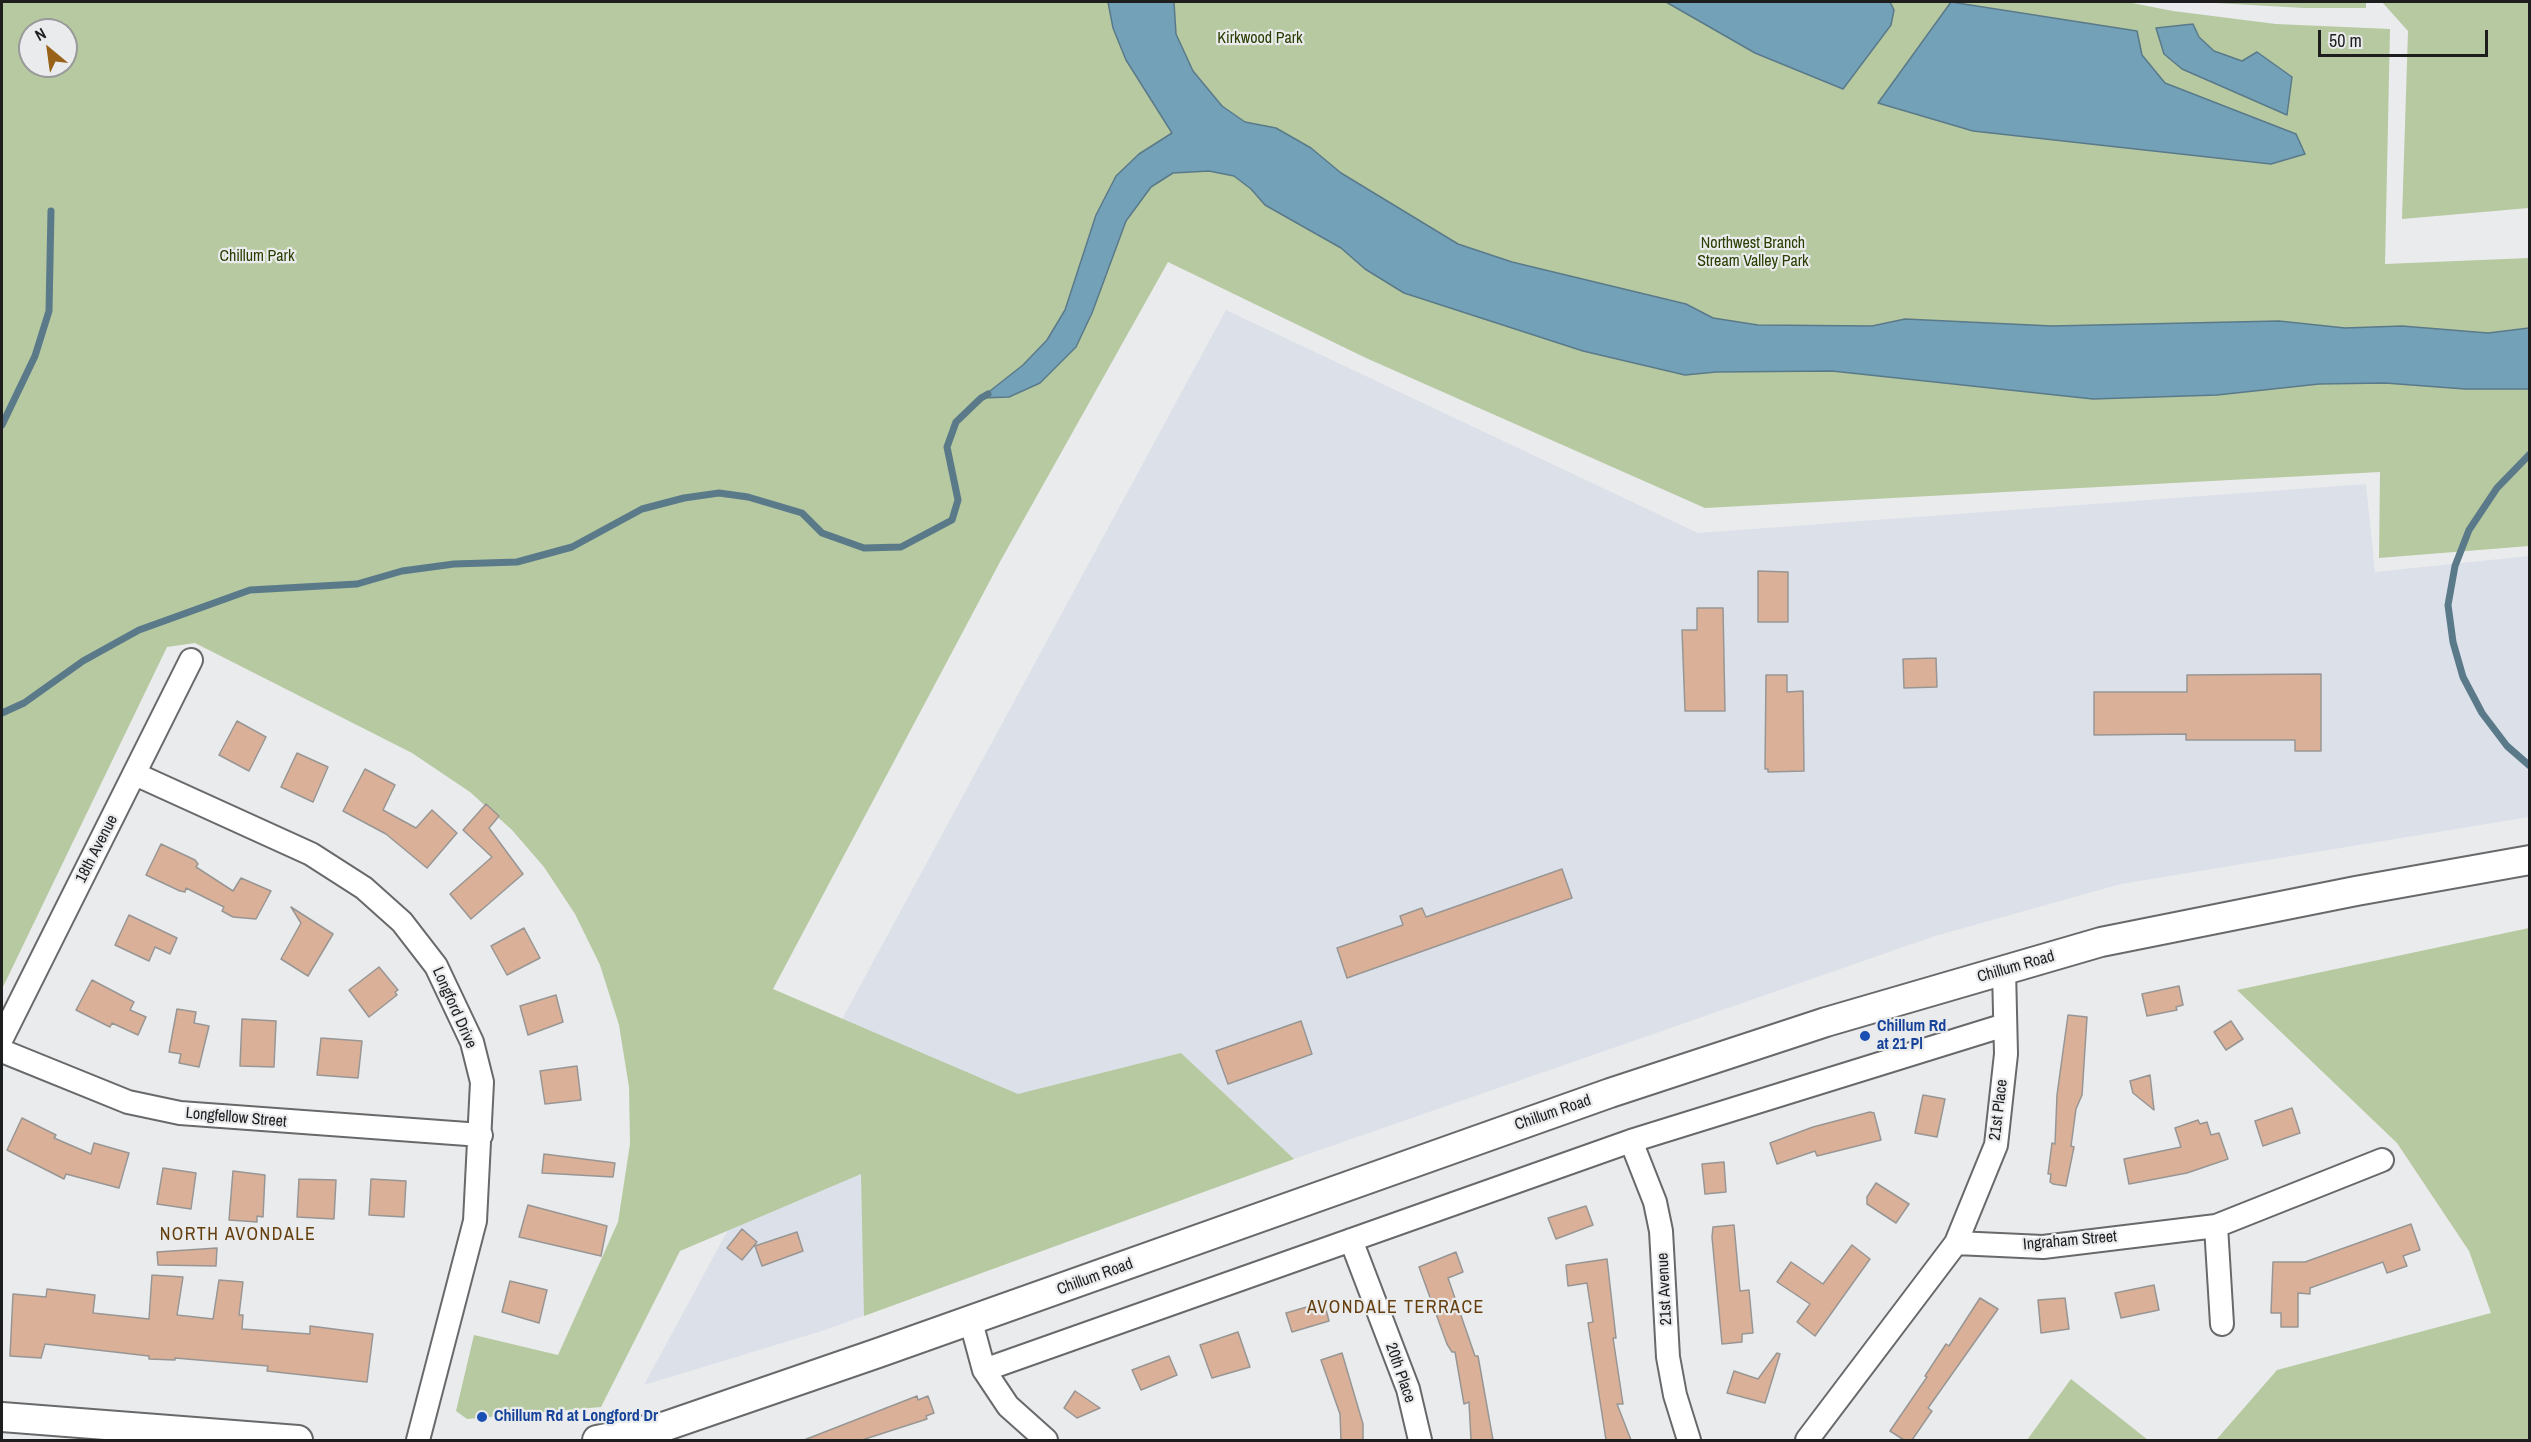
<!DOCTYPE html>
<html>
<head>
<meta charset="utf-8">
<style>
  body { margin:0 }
  #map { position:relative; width:2531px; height:1442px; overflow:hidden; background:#eaebed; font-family:"Archivo Narrow",sans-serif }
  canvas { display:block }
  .frame { position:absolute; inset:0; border:3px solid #1e1e1f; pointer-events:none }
  .north { position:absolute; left:18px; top:18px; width:60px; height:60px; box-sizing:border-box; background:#eaebed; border:2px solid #98999b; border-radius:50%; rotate:331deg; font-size:16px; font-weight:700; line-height:24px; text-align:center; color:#1e1e1f }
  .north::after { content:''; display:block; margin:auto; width:21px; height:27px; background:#986319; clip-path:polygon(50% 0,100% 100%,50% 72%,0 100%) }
  .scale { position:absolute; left:2318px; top:30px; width:170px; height:27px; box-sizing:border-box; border:3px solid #1e1e1f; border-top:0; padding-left:8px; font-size:18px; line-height:21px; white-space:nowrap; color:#1e1e1f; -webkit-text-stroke:4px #eaebed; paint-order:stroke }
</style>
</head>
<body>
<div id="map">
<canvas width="2531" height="1442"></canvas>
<div class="frame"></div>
<div class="north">N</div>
<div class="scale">50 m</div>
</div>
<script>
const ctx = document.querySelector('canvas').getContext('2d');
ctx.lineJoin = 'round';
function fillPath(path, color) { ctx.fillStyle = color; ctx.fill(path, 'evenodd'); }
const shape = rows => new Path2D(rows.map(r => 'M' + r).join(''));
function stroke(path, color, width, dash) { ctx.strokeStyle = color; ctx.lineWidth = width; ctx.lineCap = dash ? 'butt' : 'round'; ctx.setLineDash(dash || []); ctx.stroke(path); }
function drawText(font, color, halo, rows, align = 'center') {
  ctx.font = font + ' "Archivo Narrow",sans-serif'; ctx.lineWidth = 4.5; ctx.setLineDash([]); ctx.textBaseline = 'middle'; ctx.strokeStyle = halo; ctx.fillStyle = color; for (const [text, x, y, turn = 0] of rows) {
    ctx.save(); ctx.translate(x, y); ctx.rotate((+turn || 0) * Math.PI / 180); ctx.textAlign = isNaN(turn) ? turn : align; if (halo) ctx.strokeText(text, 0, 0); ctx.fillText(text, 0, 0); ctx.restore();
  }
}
const built = shape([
  [1226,310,1698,533,2366,484,2375,572,2529,556,2529,817,2121,884,1935,936,1294,1159,825,1330,644,1385]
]);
const green = shape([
  [2,2,2127,2,2173,11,2276,24,2390,29,2385,264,2529,258,2529,546,2379,558,2380,472,1705,508,1366,358,1168,262,1001,560,773,989,1018,1094,1181,1053,1294,1159,864,1316,861,1174,680,1251,601,1407,467,1419,456,1411,474,1335,558,1355,618,1222,630,1144,629,1087,619,1025,600,965,575,914,544,867,512,830,470,792,412,753,195,643,167,647,2,989],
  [30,30,66,30,66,66,30,66],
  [2198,2,2366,2,2366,8,2304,8],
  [2382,2,2529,2,2529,208,2402,219,2408,31],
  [2529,928,2529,1440,2216,1440,2277,1370,2491,1313,2469,1251,2397,1143,2237,990],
  [2071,1379,2148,1440,2027,1440]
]);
const water = shape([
  [1108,2,1174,2,1176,34,1193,71,1222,106,1245,122,1276,128,1311,148,1341,173,1458,244,1512,262,1686,304,1713,318,1758,325,1872,326,1905,319,2052,326,2279,321,2345,328,2402,326,2488,333,2529,328,2529,389,2465,389,2385,383,2319,384,2217,395,2093,399,1832,371,1716,372,1685,375,1583,351,1404,293,1365,269,1341,248,1265,205,1251,189,1234,176,1209,171,1173,173,1151,187,1126,221,1092,313,1076,347,1040,383,1009,397,981,398,1023,365,1047,340,1065,310,1096,215,1116,176,1139,154,1172,133,1126,60,1113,28,1108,2],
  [1666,2,1890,2,1894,10,1891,25,1843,89,1755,53,1666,2],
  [1951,2,2137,31,2142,55,2165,83,2296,134,2305,154,2271,164,1973,131,1878,103,1951,2],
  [2193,24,2199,37,2214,51,2242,61,2257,52,2292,77,2287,115,2182,69,2164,54,2156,28,2193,24]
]);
const stream = shape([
  [2,425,35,356,49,311,51,211],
  [2530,454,2497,488,2469,530,2455,566,2448,605,2453,642,2463,677,2482,713,2507,746,2530,766],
  [2,713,24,703,83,661,139,630,250,590,357,584,402,571,454,564,517,562,572,547,642,509,684,498,719,493,748,497,802,513,822,533,864,548,901,547,952,520,958,500,947,447,956,422,981,398,988,394]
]);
const building = shape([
  [1758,571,1788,572,1788,622,1758,622,1758,571],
  [1697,608,1723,608,1725,711,1685,711,1682,630,1697,630,1697,608],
  [1936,658,1937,687,1904,688,1903,659,1936,658],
  [2321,674,2321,751,2295,751,2295,740,2186,740,2186,734,2094,735,2094,692,2187,692,2187,675,2321,674],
  [1766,675,1787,675,1787,692,1803,691,1804,771,1768,772,1768,769,1765,769,1766,675],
  [237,721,266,737,249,771,219,755,237,721],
  [297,753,328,767,313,802,281,787,297,753],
  [365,769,395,785,383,810,416,828,432,810,457,833,427,868,386,834,343,811,365,769],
  [486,804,499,816,489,828,523,874,471,919,450,894,492,857,463,830,486,804],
  [161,844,195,860,198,864,196,867,233,891,241,878,271,891,256,919,233,917,222,911,224,907,186,888,185,892,180,891,146,875,161,844],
  [1562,869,1572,898,1347,978,1337,948,1403,925,1400,916,1422,908,1426,917,1562,869],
  [291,907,333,934,308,976,281,959,301,923,291,907],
  [129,915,177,938,170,954,155,947,149,961,115,945,129,915],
  [524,928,540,958,507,975,491,946,524,928],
  [379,967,398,990,395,992,397,995,369,1017,349,990,379,967],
  [92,980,134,1002,130,1010,146,1017,138,1035,112,1023,110,1027,76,1010,92,980],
  [2179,986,2183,1005,2176,1007,2177,1010,2147,1016,2142,994,2179,986],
  [556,995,563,1022,528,1035,520,1006,556,995],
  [177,1009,196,1012,194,1023,209,1026,199,1067,179,1063,181,1054,169,1052,177,1009],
  [2068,1015,2087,1017,2082,1095,2076,1109,2071,1146,2074,1147,2066,1186,2053,1184,2050,1182,2051,1174,2048,1174,2052,1143,2055,1144,2057,1095,2068,1015],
  [242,1019,276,1021,274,1067,240,1066,242,1019],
  [1301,1021,1312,1054,1228,1084,1216,1051,1301,1021],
  [2231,1021,2243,1039,2226,1050,2214,1032,2231,1021],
  [321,1038,362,1041,358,1078,317,1075,321,1038],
  [577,1066,581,1100,545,1104,540,1071,577,1066],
  [2150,1075,2154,1110,2133,1093,2130,1081,2150,1075],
  [1923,1095,1945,1099,1937,1137,1915,1133,1923,1095],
  [2292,1108,2300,1133,2263,1146,2255,1121,2292,1108],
  [1870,1112,1874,1113,1881,1140,1817,1156,1815,1151,1777,1164,1770,1143,1813,1127,1870,1112],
  [22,1118,56,1135,54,1138,91,1154,94,1143,129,1153,119,1188,66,1174,64,1179,7,1150,22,1118],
  [2198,1120,2200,1124,2207,1122,2211,1135,2219,1133,2228,1159,2187,1173,2129,1184,2124,1159,2181,1147,2175,1128,2198,1120],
  [544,1154,615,1163,613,1177,542,1173,544,1154],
  [1724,1162,1726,1192,1705,1194,1702,1164,1724,1162],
  [163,1168,196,1173,191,1209,157,1204,163,1168],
  [233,1171,265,1175,263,1217,257,1216,257,1222,229,1220,233,1171],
  [299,1179,336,1180,334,1219,297,1217,299,1179],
  [371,1179,406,1181,404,1217,369,1215,371,1179],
  [1876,1183,1909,1204,1896,1223,1867,1204,1867,1197,1876,1183],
  [528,1205,607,1226,601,1256,519,1237,528,1205],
  [1586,1206,1593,1225,1556,1239,1548,1218,1586,1206],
  [2411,1224,2420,1250,2403,1256,2407,1266,2387,1273,2383,1262,2310,1288,2310,1294,2298,1293,2298,1327,2281,1327,2281,1313,2271,1313,2273,1262,2305,1262,2411,1224],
  [1734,1225,1740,1291,1749,1290,1753,1333,1742,1334,1742,1342,1722,1344,1712,1237,1713,1227,1734,1225],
  [742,1229,757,1242,742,1260,727,1248,742,1229],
  [797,1232,803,1251,762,1266,755,1246,797,1232],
  [1852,1245,1870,1259,1815,1336,1797,1322,1810,1304,1777,1282,1791,1262,1823,1284,1852,1245],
  [217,1248,216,1266,158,1265,157,1252,217,1248],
  [1456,1252,1463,1272,1448,1278,1475,1356,1478,1356,1493,1440,1471,1440,1469,1402,1464,1404,1455,1352,1452,1352,1447,1344,1419,1267,1456,1252],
  [1607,1259,1616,1338,1613,1338,1623,1404,1617,1404,1631,1440,1606,1440,1588,1323,1593,1322,1587,1283,1568,1286,1566,1265,1607,1259],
  [152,1275,183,1277,177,1315,213,1319,219,1280,243,1282,239,1315,243,1315,242,1329,310,1334,310,1326,373,1334,367,1382,267,1371,268,1366,175,1358,175,1360,149,1359,149,1356,45,1344,41,1358,10,1356,13,1294,46,1297,47,1289,95,1295,93,1313,149,1319,152,1275],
  [510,1281,547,1290,539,1323,502,1312,510,1281],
  [2154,1285,2159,1310,2121,1318,2115,1293,2154,1285],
  [1980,1298,1998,1309,1928,1408,1932,1411,1912,1440,1904,1440,1890,1431,1927,1377,1925,1376,1946,1344,1949,1346,1980,1298],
  [2065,1298,2069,1329,2041,1333,2038,1300,2065,1298],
  [1324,1302,1329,1321,1292,1332,1286,1313,1324,1302],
  [1238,1332,1250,1367,1212,1378,1200,1345,1238,1332],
  [1342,1353,1363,1424,1363,1440,1341,1440,1340,1414,1321,1360,1342,1353],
  [1777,1353,1780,1354,1765,1403,1727,1393,1734,1371,1758,1379,1777,1353],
  [1169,1356,1177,1375,1141,1390,1132,1370,1169,1356],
  [1075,1391,1100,1408,1077,1418,1064,1408,1075,1391],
  [917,1396,918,1400,928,1396,934,1413,926,1416,927,1419,862,1440,804,1440,917,1396]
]);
const minor = shape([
  [135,774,311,854,364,888,402,922,436,966,472,1042,482,1082,475,1221,418,1440],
  [2,1038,191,660],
  [2,1051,128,1102,180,1113,481,1135],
  [1631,1141,1655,1202,1661,1231,1668,1357,1675,1395,1689,1440],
  [2216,1226,2222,1324],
  [1351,1240,1408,1389,1420,1440],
  [1956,1243,1996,1145,2006,1054,2004,970],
  [971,1322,984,1370,1008,1406,1046,1440],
  [984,1370,1631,1141,2005,1025],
  [1807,1440,1956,1243,2043,1247,2216,1226,2382,1160]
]);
const major = shape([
  [2,1417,298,1440],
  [597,1440,666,1426,878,1353,1610,1093,1826,1022,2101,942,2356,891,2530,860]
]);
const markers = [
  [1865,1036,6,"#1a4fb4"],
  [482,1417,6,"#1a4fb4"]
];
const parkNames = [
  ["Kirkwood Park",1260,39],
  ["Northwest Branch",1753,244],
  ["Stream Valley Park",1753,262],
  ["Chillum Park",257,257]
];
const streetNames = [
  ["18th Avenue",97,849,-63],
  ["Chillum Road",2016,967,-16],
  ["Longford Drive",454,1008,66],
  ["21st Place",1999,1110,-83],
  ["Chillum Road",1553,1113,-19],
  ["Longfellow Street",236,1118,5],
  ["Ingraham Street",2070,1241,-5],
  ["Chillum Road",1095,1277,-20],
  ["21st Avenue",1665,1289,-93],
  ["20th Place",1400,1373,71]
];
const transitNames = [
  ["Chillum Rd",1877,1027],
  ["at 21 Pl",1877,1045],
  ["Chillum Rd at Longford Dr",494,1417]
];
const neighbourhoodNames = [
  ["NORTH AVONDALE",238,1235],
  ["AVONDALE TERRACE",1396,1308]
];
fillPath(built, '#dce0e9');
fillPath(green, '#b7c9a0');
fillPath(water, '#73a1b8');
stroke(water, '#5a7a8a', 1.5);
stroke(stream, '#5a7a8a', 7);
fillPath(building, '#dab098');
stroke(building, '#989694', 1.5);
stroke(minor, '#68696b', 26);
stroke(major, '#68696b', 32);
stroke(minor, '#fff', 22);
stroke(major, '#fff', 28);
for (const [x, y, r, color] of markers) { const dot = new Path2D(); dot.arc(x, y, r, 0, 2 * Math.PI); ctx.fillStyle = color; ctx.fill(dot); stroke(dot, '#eaebed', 2); }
drawText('16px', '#293e00', '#eaebed', parkNames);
drawText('16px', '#1e1e1f', '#eaebed', streetNames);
drawText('bold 16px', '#164399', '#eaebed', transitNames, 'left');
ctx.letterSpacing = '1.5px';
drawText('18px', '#643f0d', '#eaebed', neighbourhoodNames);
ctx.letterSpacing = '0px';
</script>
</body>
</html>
